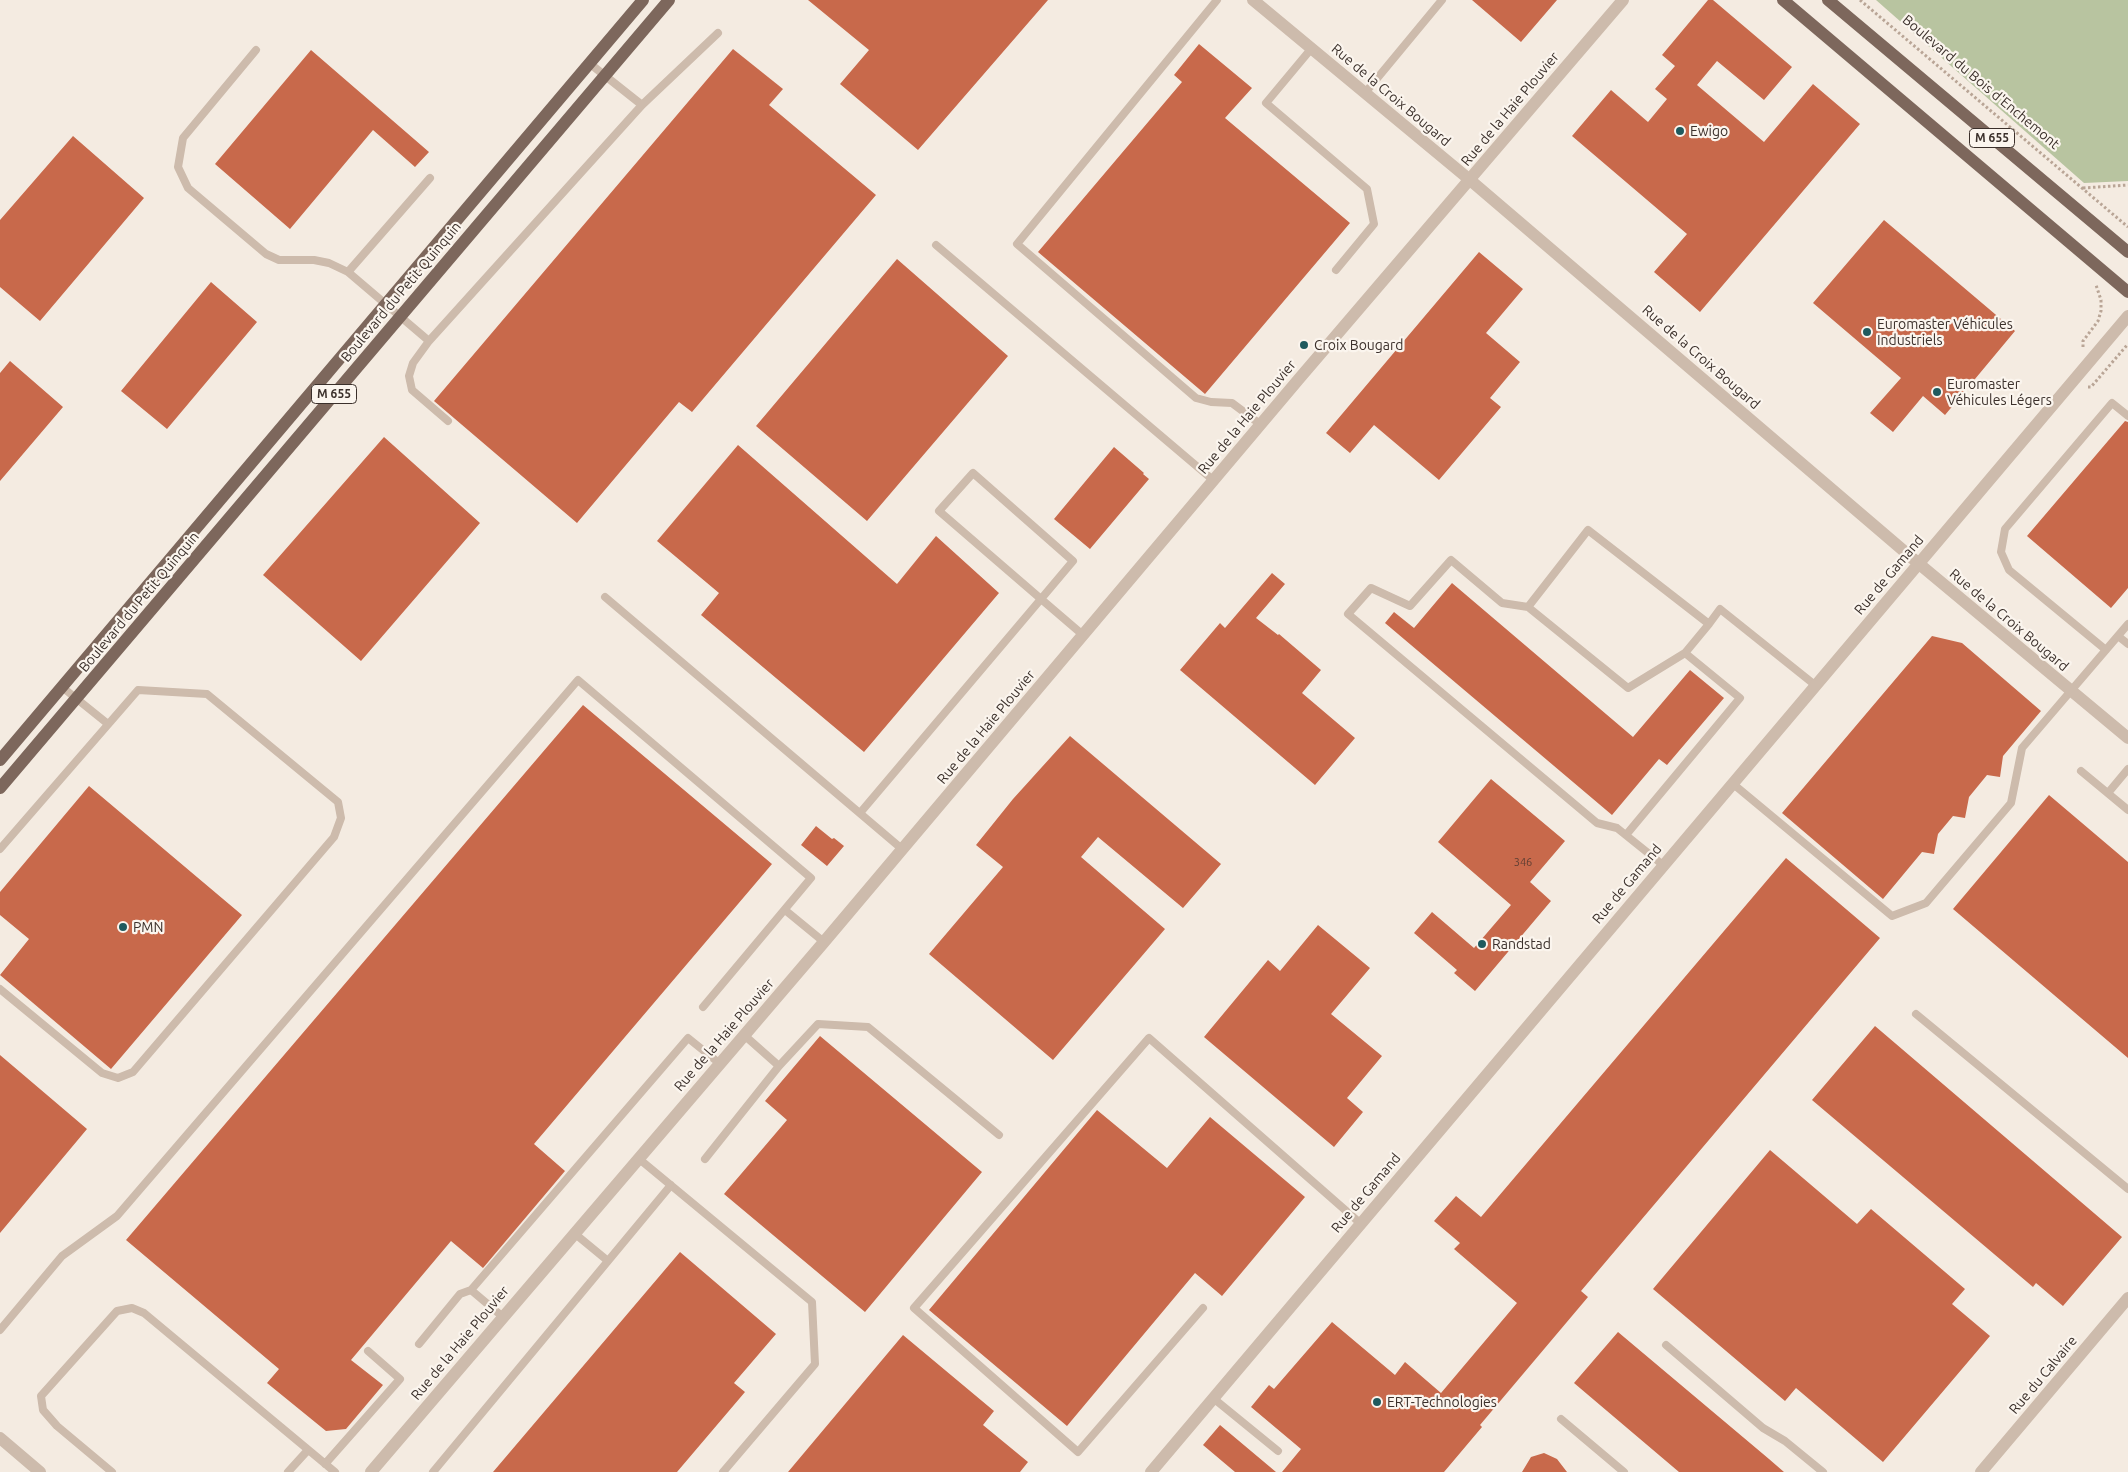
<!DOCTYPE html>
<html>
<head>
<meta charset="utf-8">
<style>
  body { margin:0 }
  canvas { display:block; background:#f4ebe1 }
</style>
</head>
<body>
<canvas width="2128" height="1472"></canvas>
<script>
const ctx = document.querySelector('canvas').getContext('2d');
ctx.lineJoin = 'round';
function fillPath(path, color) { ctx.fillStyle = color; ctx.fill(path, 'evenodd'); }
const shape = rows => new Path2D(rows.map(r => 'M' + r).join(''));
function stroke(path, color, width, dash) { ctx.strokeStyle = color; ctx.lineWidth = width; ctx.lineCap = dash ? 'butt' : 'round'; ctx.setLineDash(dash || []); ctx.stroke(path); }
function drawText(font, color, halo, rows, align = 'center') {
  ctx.font = font + ' Ubuntu,sans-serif'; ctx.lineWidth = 4.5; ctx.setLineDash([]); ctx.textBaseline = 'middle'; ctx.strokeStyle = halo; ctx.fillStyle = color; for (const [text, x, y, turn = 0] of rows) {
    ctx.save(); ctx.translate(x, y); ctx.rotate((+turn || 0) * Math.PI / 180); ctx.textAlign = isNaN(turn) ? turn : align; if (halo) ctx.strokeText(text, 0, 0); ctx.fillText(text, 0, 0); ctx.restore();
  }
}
const green = shape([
  [1876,0,2128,0,2128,181,2084,183]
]);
const building = shape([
  [808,0,1048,0,918,150,840,84,869,50],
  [1472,0,1557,0,1521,42],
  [1708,0,1713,0,1792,67,1764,100,1717,61,1697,85,1764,142,1813,84,1860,124,1700,312,1654,272,1687,234,1572,136,1611,90,1648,122,1667,99,1655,89,1675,66,1662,55],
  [1199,44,1252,88,1225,118,1350,223,1205,394,1038,252,1182,82,1174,75],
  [733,49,783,89,769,105,876,195,692,412,679,402,577,523,434,401],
  [311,50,429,152,415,167,373,130,290,229,215,164],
  [73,136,144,198,40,321,0,287,0,220],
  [1884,220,2015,331,1945,415,1923,396,1893,432,1870,413,1901,378,1813,303],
  [1479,252,1523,289,1486,333,1520,362,1490,398,1501,407,1439,480,1374,425,1350,453,1326,433],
  [897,259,1008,356,867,521,756,426],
  [211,282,257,322,167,429,121,391],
  [10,361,63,407,0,481,0,373],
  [2125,421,2128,422,2128,588,2111,608,2027,536],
  [384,437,480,523,361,661,263,575],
  [738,445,897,584,936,536,999,593,864,752,701,615,719,593,657,541],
  [1114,447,1144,473,1143,474,1149,479,1090,549,1054,519],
  [1272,573,1285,584,1256,618,1278,635,1279,634,1321,670,1302,693,1355,738,1315,785,1180,670,1220,623,1225,628],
  [1452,583,1633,737,1690,670,1724,698,1667,765,1659,759,1612,815,1385,623,1394,612,1414,628],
  [1932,636,1962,643,2041,711,2003,756,2000,777,1987,775,1969,797,1965,818,1953,816,1938,834,1934,854,1922,852,1883,899,1782,813],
  [583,705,772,864,534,1144,565,1171,483,1268,451,1241,351,1360,383,1385,346,1429,326,1431,267,1383,279,1369,126,1240],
  [1070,736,1221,864,1183,908,1098,837,1081,857,1165,929,1053,1060,929,954,1003,867,976,845,1013,799],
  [1491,779,1565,841,1530,882,1551,901,1475,991,1454,973,1457,970,1414,933,1432,912,1474,948,1511,905,1438,842],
  [89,786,242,915,111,1069,0,975,29,939,0,915,0,892],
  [2049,795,2128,862,2128,1058,1953,909],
  [816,826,832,839,834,838,844,846,827,866,801,845],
  [1786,858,1880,938,1581,1291,1588,1297,1480,1425,1482,1427,1444,1472,1282,1472,1301,1449,1251,1407,1269,1385,1274,1389,1332,1322,1395,1375,1405,1362,1441,1393,1517,1303,1454,1249,1460,1243,1434,1221,1456,1196,1481,1217],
  [1318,925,1370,968,1331,1014,1382,1056,1347,1098,1363,1112,1334,1147,1204,1037,1268,960,1280,971],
  [1875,1026,2122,1237,2063,1306,2036,1283,2033,1287,1812,1100],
  [820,1036,982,1172,865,1312,724,1194,787,1120,765,1101],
  [0,1055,87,1129,0,1233],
  [1097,1110,1167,1168,1210,1117,1305,1197,1222,1296,1195,1273,1067,1426,929,1310],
  [1770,1150,1857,1224,1871,1209,1965,1289,1952,1304,1990,1336,1883,1462,1796,1388,1785,1401,1653,1289],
  [680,1252,776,1334,734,1383,745,1392,677,1472,493,1472],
  [1618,1332,1769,1459,1784,1472,1679,1472,1574,1383],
  [903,1335,994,1411,983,1425,1028,1462,1020,1472,788,1472],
  [1220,1425,1276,1472,1235,1472,1203,1445],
  [1544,1453,1557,1459,1567,1472,1522,1472,1531,1457]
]);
const path = shape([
  [1860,0,2128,227],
  [2083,188,2128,185],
  [2083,347,2083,341,2098,321,2101,311,2101,300,2096,285],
  [2088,387,2091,387,2128,344]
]);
const lane = shape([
  [1217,0,1017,244,1196,398,1211,402,1232,403,1260,424],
  [1311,49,1266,103,1367,189,1374,224,1336,270],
  [256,50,183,138,178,167,188,188,266,254,279,260,314,260,329,263,348,272,429,341],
  [589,63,642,105],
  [1365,93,1442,0],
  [936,245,1213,480],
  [348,272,430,178],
  [448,421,412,390,409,376,413,363,429,341,642,105,718,33],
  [605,597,902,849],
  [1528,607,1502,603,1451,560,1410,606,1371,588,1348,614,1597,823,1617,828,1663,865],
  [1709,624,1588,530,1528,607,1628,688,1685,653,1709,624,1720,609,1815,685],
  [2118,636,2128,644],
  [2106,650,2009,570,2001,552,2005,529,2112,403,2128,416],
  [62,687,108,724],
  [2081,771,2128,810],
  [1732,783,1892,916,1926,903,2011,803,2022,748,2128,624],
  [2108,793,2128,769],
  [860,813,1041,599,1073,561,973,473,939,511,1041,599,1083,635],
  [1626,835,1740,698,1685,653],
  [0,849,138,690,207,694,338,802,341,818,334,837,133,1072,118,1078,102,1073,0,989],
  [785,910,824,942],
  [1916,1014,2128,1189],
  [744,1035,779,1066],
  [638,1158,812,1302,815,1364,723,1472],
  [705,1159,779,1066,818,1024,868,1027,999,1135],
  [574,1233,608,1261],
  [471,1290,503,1317],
  [1203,1308,1078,1452,914,1308,1149,1038,1360,1223],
  [0,1330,62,1256,117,1216,578,680,811,878,703,1007],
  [419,1344,460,1294,471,1290,688,1038,719,1063],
  [1666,1345,1763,1428,1785,1441,1823,1472],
  [1213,1398,1278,1451],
  [1561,1419,1624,1472],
  [325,1464,400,1379,368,1351],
  [112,1472,57,1426,43,1410,41,1396,117,1311,132,1308,144,1313,335,1472],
  [288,1472,308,1450],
  [433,1472,671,1185]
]);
const street = shape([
  [1253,0,1470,180,1918,563,2128,738],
  [0,1438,40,1472],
  [371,1472,824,942,1298,380,1623,0],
  [1151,1472,2128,316],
  [1981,1472,2128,1298]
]);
const primary = shape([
  [1783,0,2128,292],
  [1828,0,2128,252],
  [0,760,643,0],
  [0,788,669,0]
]);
const markers = [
  [1680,131,5,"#1f5a5e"],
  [1867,332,5,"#1f5a5e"],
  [1304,345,5,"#1f5a5e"],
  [1937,392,5,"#1f5a5e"],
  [123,927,5,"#1f5a5e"],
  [1482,944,5,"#1f5a5e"],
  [1377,1402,5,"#1f5a5e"]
];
const numberNames = [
  ["346",1523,862]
];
const shields = [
  [1992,138,45],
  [334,394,45]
];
const shieldNames = [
  ["M 655",1992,138],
  ["M 655",334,394]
];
const streetNames = [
  ["Boulevard du Bois d'Enchemont",1981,82,40],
  ["Rue de la Croix Bougard",1391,95,40],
  ["Rue de la Haie Plouvier",1510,109,-50],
  ["Boulevard du Petit Quinquin",401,292,-50],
  ["Rue de la Croix Bougard",1701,357,41],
  ["Rue de la Haie Plouvier",1247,417,-50],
  ["Rue de Gamand",1889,575,-50],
  ["Boulevard du Petit Quinquin",139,602,-50],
  ["Rue de la Croix Bougard",2009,620,40],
  ["Rue de la Haie Plouvier",986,727,-50],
  ["Rue de Gamand",1627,884,-50],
  ["Rue de la Haie Plouvier",724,1035,-49],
  ["Rue de Gamand",1366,1193,-50],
  ["Rue de la Haie Plouvier",460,1343,-50],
  ["Rue du Calvaire",2043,1375,-50]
];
const poiNames = [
  ["Ewigo",1690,131],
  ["Euromaster Véhicules",1877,324],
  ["Industriels",1877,340],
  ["Croix Bougard",1314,345],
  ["Euromaster",1947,384],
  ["Véhicules Légers",1947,400],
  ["PMN",133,927],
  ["Randstad",1492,944],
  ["ERT-Technologies",1387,1402]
];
fillPath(green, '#b8c4a0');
fillPath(building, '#c8694b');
stroke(path, '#b9a596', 3, [2.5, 2.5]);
stroke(lane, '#cdbbac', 8);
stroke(street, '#cdbbac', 12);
stroke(primary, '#7d675c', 12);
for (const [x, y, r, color] of markers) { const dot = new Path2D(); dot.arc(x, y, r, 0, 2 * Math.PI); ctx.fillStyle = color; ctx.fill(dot); stroke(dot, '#fbf5ee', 2); }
drawText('11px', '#5e3e33', null, numberNames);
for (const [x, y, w] of shields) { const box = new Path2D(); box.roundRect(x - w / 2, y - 9.5, w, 19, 4); ctx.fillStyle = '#fbf5ee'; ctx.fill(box); stroke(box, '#3b302b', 1); }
drawText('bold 12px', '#3b302b', null, shieldNames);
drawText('14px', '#3b302b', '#fbf5ee', streetNames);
drawText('14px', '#3b302b', '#fbf5ee', poiNames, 'left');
</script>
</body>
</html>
